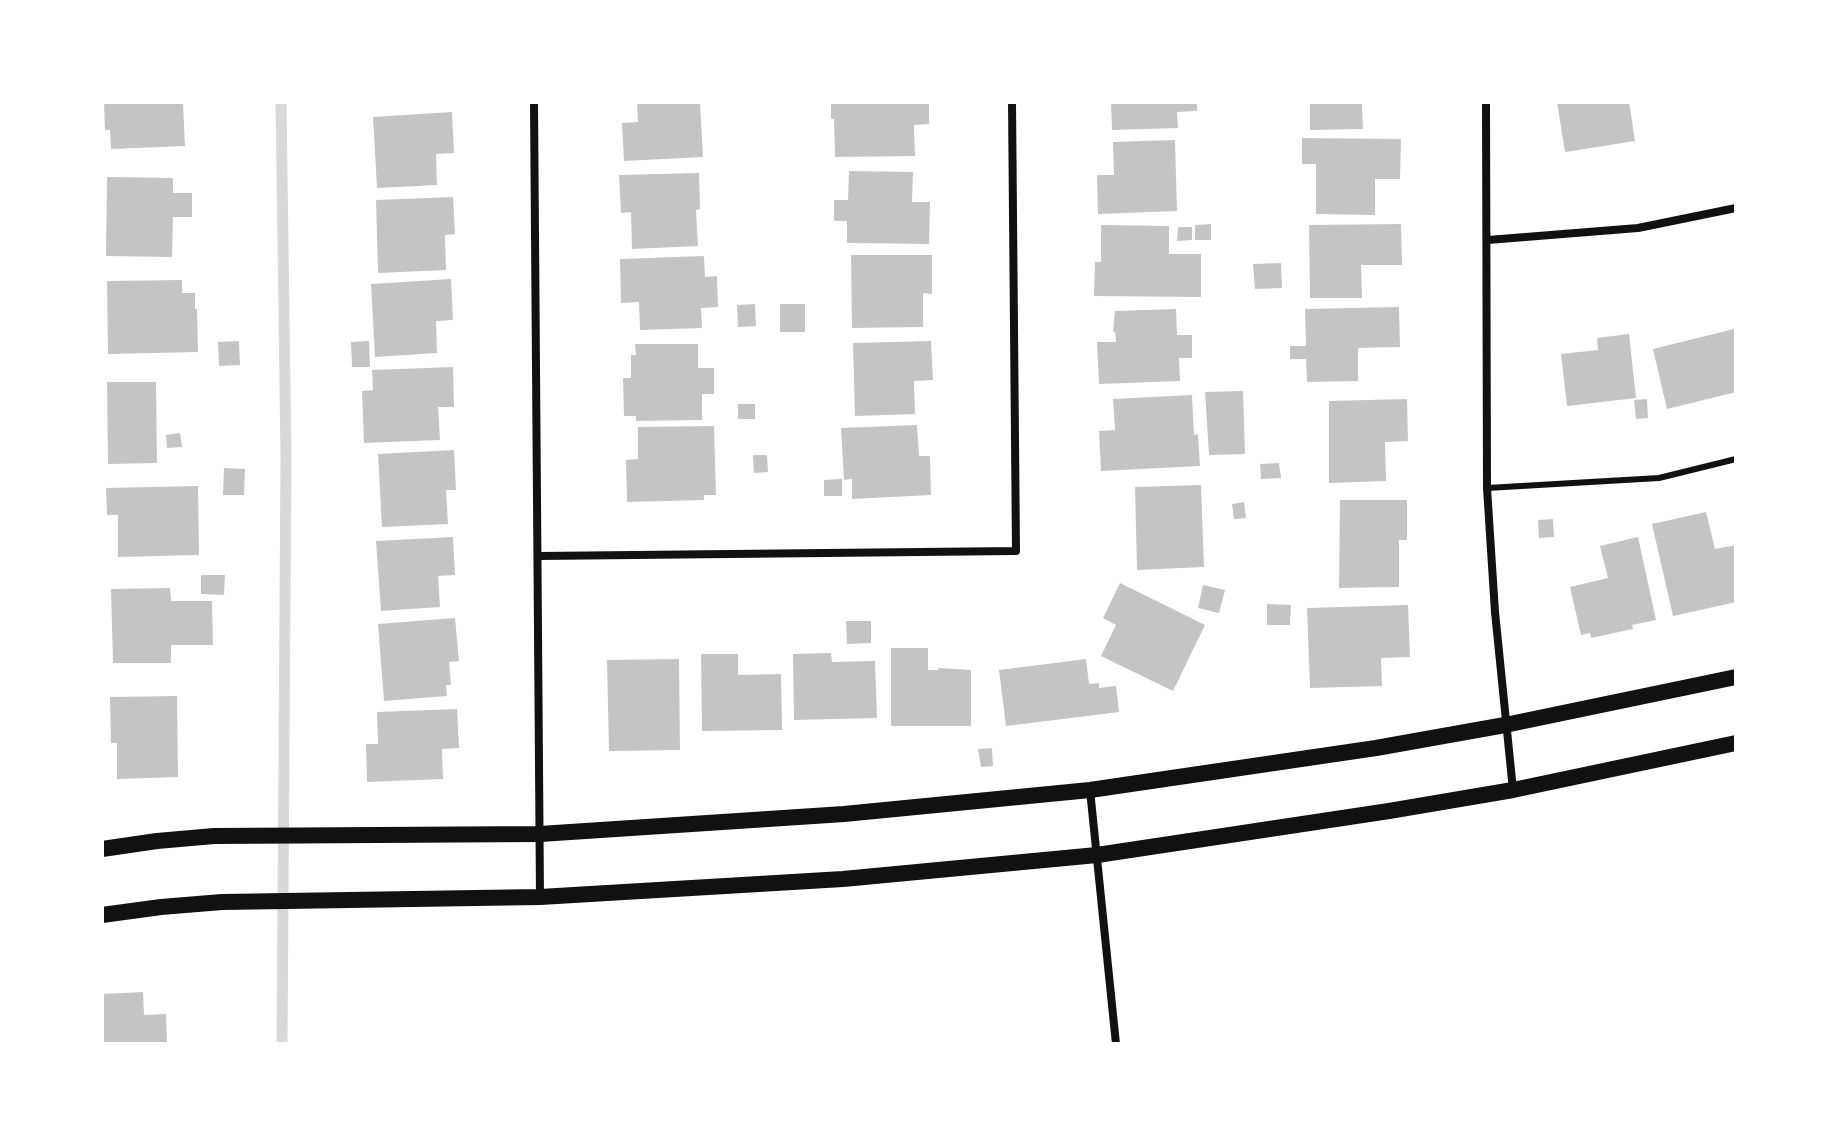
<!DOCTYPE html>
<html>
<head>
<meta charset="utf-8">
<style>
  body { margin:0 }
  #map { position:relative; width:1838px; height:1146px; overflow:hidden; background:#fff; font-family:Signika,sans-serif }
  canvas { display:block }
  .frame { position:absolute; inset:0; border:104px solid #fff; pointer-events:none }
</style>
</head>
<body>
<div id="map">
<canvas width="1838" height="1146"></canvas>
<div class="frame"></div>
</div>
<script>
const ctx = document.querySelector('canvas').getContext('2d');
ctx.lineJoin = 'round';
const shape = rows => new Path2D(rows.map(r => 'M' + r).join(''));
function stroke(path, color, width, dash) { ctx.strokeStyle = color; ctx.lineWidth = width; ctx.lineCap = dash ? 'butt' : 'round'; ctx.setLineDash(dash || []); ctx.stroke(path); }
function fillPath(path, color) { ctx.fillStyle = color; ctx.fill(path, 'evenodd'); }
const stream = shape([
  [281,102,286,457,282,1044]
]);
const building = shape([
  [104,102,183,102,185,146,111,149,110,130,105,130],
  [637,102,700,102,703,157,624,161,622,123,638,122],
  [831,102,929,102,929,124,914,125,915,156,835,157,834,119,831,119],
  [1111,102,1197,102,1197,111,1177,112,1178,128,1112,130],
  [1310,102,1362,102,1363,129,1310,130],
  [1557,102,1629,102,1635,141,1565,152],
  [452,112,454,153,436,154,437,185,377,188,373,117],
  [1302,138,1401,139,1400,179,1375,179,1375,215,1316,214,1316,164,1302,164],
  [1175,140,1177,211,1098,214,1097,175,1114,175,1113,142],
  [849,171,913,172,912,202,930,202,929,244,847,243,847,221,834,221,834,200,848,200],
  [699,173,700,209,696,210,698,246,632,249,631,212,621,213,619,175],
  [107,177,173,178,173,193,192,193,192,217,173,217,172,257,106,256],
  [453,197,455,234,445,235,446,270,378,273,376,200],
  [1211,224,1211,240,1195,240,1195,225],
  [1401,224,1402,265,1361,265,1362,298,1310,298,1309,225],
  [1101,225,1169,226,1169,254,1201,254,1201,297,1094,296,1095,262,1101,262],
  [1178,227,1192,227,1192,240,1177,241],
  [851,255,932,255,932,294,923,293,923,327,852,328],
  [704,256,705,277,717,276,718,307,701,308,702,328,640,330,639,302,621,303,620,259],
  [1281,263,1282,288,1255,289,1253,264],
  [451,279,453,320,436,321,437,353,375,357,371,284],
  [182,280,182,293,195,293,195,309,197,309,198,352,108,354,107,281],
  [755,304,756,326,738,327,737,305],
  [780,304,805,304,805,332,780,332],
  [1399,307,1400,347,1358,348,1358,381,1307,382,1306,359,1290,359,1290,346,1306,346,1305,309],
  [1176,309,1177,335,1192,335,1192,358,1179,358,1180,381,1099,384,1097,342,1116,342,1115,332,1113,332,1115,311],
  [1734,329,1736,339,1736,392,1667,409,1653,349],
  [1629,334,1636,398,1567,406,1561,354,1598,350,1597,338],
  [239,341,240,365,219,366,218,342],
  [369,341,370,367,352,367,351,342],
  [931,341,933,380,914,381,915,414,855,416,853,343],
  [635,344,698,344,698,368,714,368,714,394,702,394,702,420,636,421,636,416,624,416,623,378,631,378,631,355,636,355],
  [453,367,454,407,438,407,440,440,364,443,362,391,373,390,372,370],
  [107,382,156,382,157,463,108,464],
  [1243,391,1245,454,1209,455,1205,392],
  [1192,395,1194,435,1198,434,1200,466,1101,471,1099,431,1115,430,1113,399],
  [1407,399,1408,441,1385,442,1386,481,1329,483,1329,401],
  [1647,399,1648,418,1636,419,1634,400],
  [738,404,755,404,755,419,738,419],
  [917,425,919,456,930,456,931,495,852,499,852,479,844,480,841,428],
  [714,426,716,495,704,495,704,500,627,502,626,460,638,459,638,427],
  [180,433,182,447,167,448,166,435],
  [454,450,456,490,446,490,448,524,382,527,378,454],
  [753,455,767,455,768,472,754,473],
  [1279,463,1281,478,1261,479,1260,464],
  [224,468,245,469,244,495,223,495],
  [842,479,842,496,824,496,824,480],
  [1201,485,1204,567,1137,570,1135,487],
  [198,486,199,555,118,557,118,515,107,515,106,488],
  [1340,500,1407,500,1407,540,1399,540,1399,587,1339,588],
  [1244,502,1246,518,1234,519,1232,504],
  [1706,512,1715,549,1736,545,1736,602,1673,616,1652,524],
  [1553,519,1554,537,1539,538,1538,520],
  [453,537,455,575,438,576,440,607,381,611,376,541],
  [1638,537,1656,620,1632,625,1633,629,1591,638,1590,633,1581,635,1570,587,1608,578,1600,546],
  [201,575,225,575,224,595,201,594],
  [1120,583,1205,625,1173,691,1101,656,1116,625,1103,618],
  [1203,585,1225,590,1219,613,1198,608],
  [170,588,171,601,212,601,213,645,171,645,171,663,113,663,111,589],
  [1267,604,1291,605,1290,625,1267,625],
  [1408,605,1410,657,1381,658,1382,686,1310,688,1307,608],
  [455,618,459,661,449,662,451,685,446,685,447,696,384,701,378,624],
  [846,621,871,621,871,643,847,644],
  [891,648,928,648,928,670,938,670,938,668,971,670,971,726,891,726],
  [831,653,832,662,875,661,877,718,794,720,793,654],
  [701,654,738,654,738,675,781,674,782,730,702,731],
  [679,659,680,750,609,751,607,660],
  [1086,659,1089,684,1099,683,1099,688,1116,686,1119,712,1006,726,999,670],
  [177,696,178,777,117,779,117,743,111,743,110,697],
  [457,709,459,748,442,749,443,779,367,782,366,744,378,744,377,712],
  [992,748,993,766,981,767,978,749],
  [143,992,144,1015,166,1014,167,1044,102,1044,102,994]
]);
const service = shape([
  [1487,488,1659,478,1736,459]
]);
const minor = shape([
  [534,102,540,897],
  [1486,102,1487,488,1495,612,1513,790],
  [1488,240,1638,228,1736,208],
  [539,556,1016,551,1012,102],
  [1090,790,1116,1044]
]);
const secondary = shape([
  [102,849,157,841,214,836,540,834,844,814,1090,790,1376,748,1505,725,1736,677],
  [102,915,161,907,222,902,540,897,843,879,1097,855,1389,811,1513,790,1736,743]
]);
stroke(stream, '#d9d9d9', 11);
fillPath(building, '#c4c4c4');
stroke(service, '#111', 6);
stroke(minor, '#111', 8);
stroke(secondary, '#111', 16);
</script>
</body>
</html>
